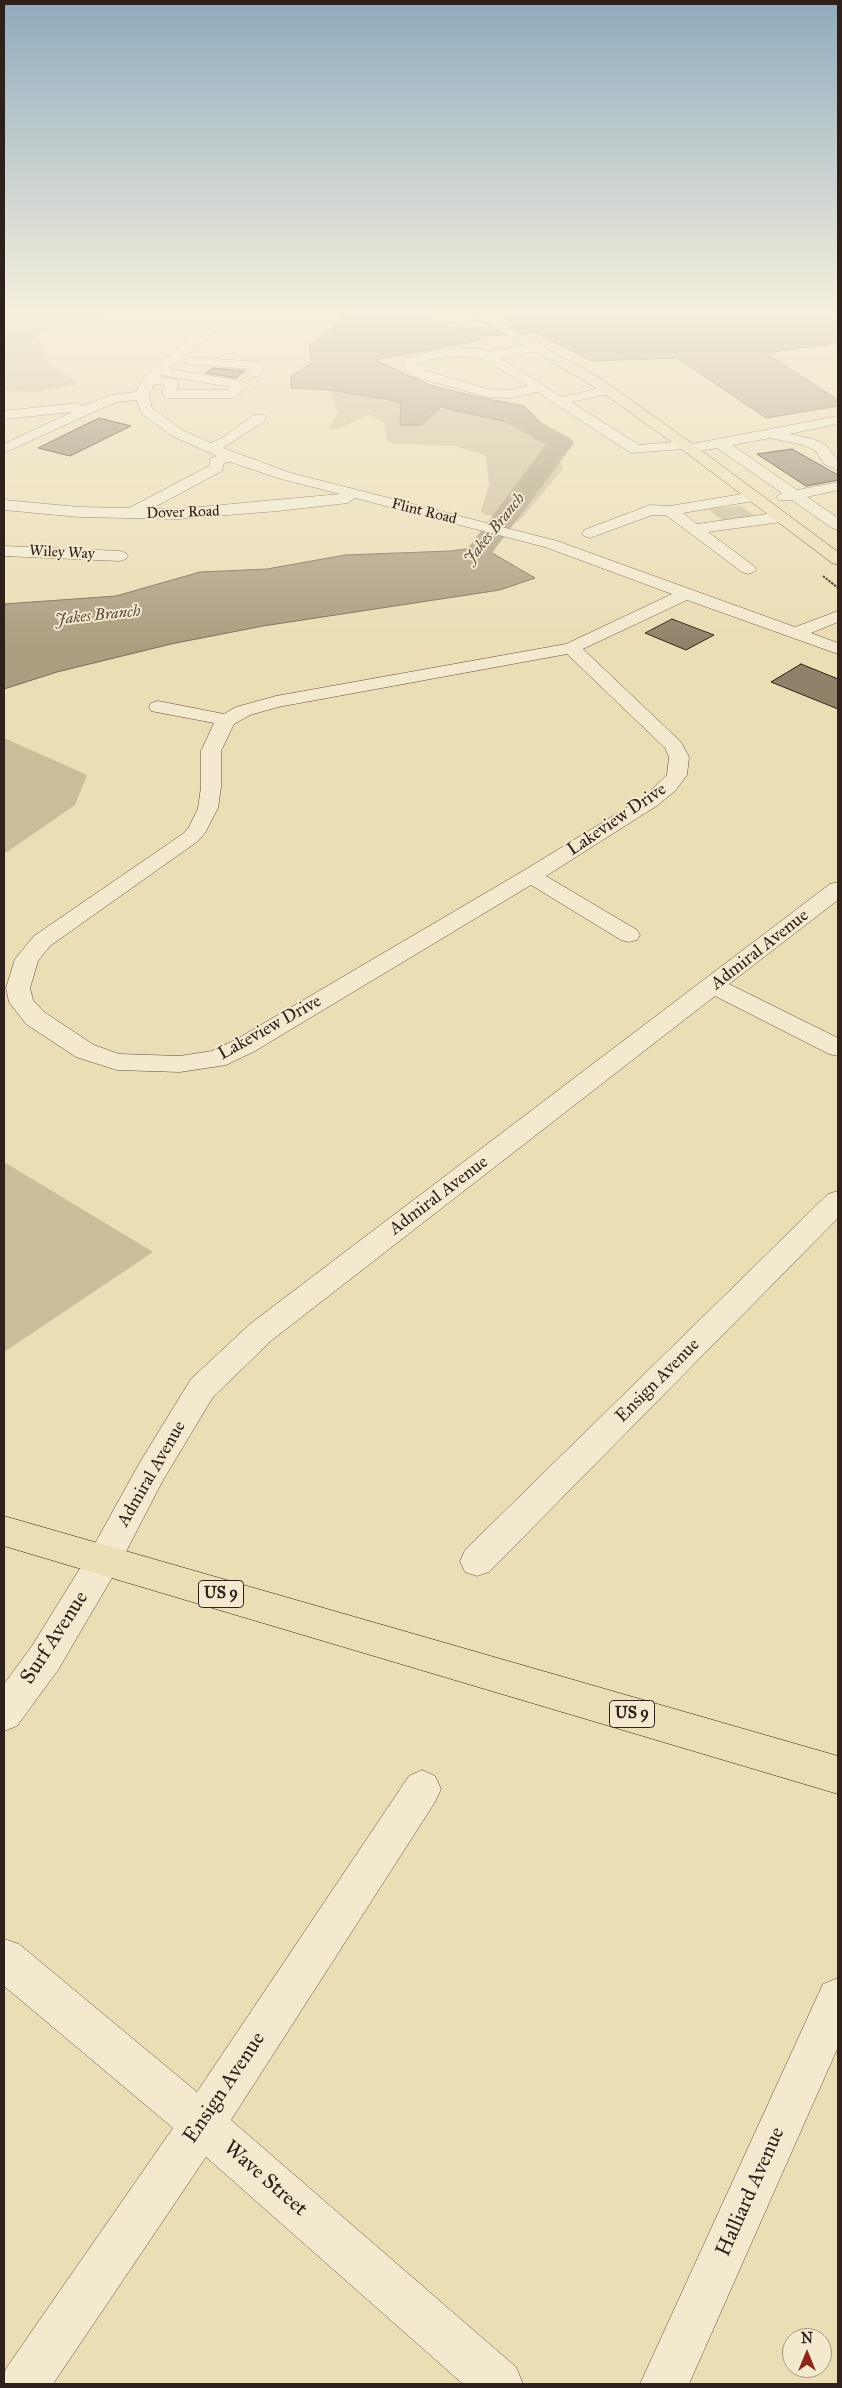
<!DOCTYPE html>
<html>
<head>
<meta charset="utf-8">
<style>
  body { margin:0 }
  #map { position:relative; width:842px; height:2388px; overflow:hidden; background:#ebddb4; font-family:"IM FELL Great Primer",serif }
  canvas { display:block }
  .frame { position:absolute; inset:0; border:5px solid #2e201a; pointer-events:none }
  .north { position:absolute; left:782px; top:2328px; width:50px; height:50px; box-sizing:border-box; background:#f2e9ce; border:1px solid #a49986; border-radius:50%; rotate:0deg; font-size:14px; font-weight:700; line-height:20px; text-align:center; color:#2e201a }
  .north::after { content:''; display:block; margin:auto; width:18px; height:22px; background:#8f2418; clip-path:polygon(50% 0,100% 100%,50% 72%,0 100%) }
</style>
</head>
<body>
<div id="map">
<canvas width="842" height="2388"></canvas>
<div class="frame"></div>
<div class="north">N</div>
</div>
<script>
const ctx = document.querySelector('canvas').getContext('2d');
ctx.lineJoin = 'round';
function fillPath(path, color) { ctx.fillStyle = color; ctx.fill(path, 'evenodd'); }
const shape = rows => new Path2D(rows.map(r => 'M' + r).join(''));
function stroke(path, color, width, dash) { ctx.strokeStyle = color; ctx.lineWidth = width; ctx.lineCap = dash ? 'butt' : 'round'; ctx.setLineDash(dash || []); ctx.stroke(path); }
function drawText(font, color, halo, rows, align = 'center') {
  ctx.font = font + ' "IM FELL Great Primer",serif'; ctx.lineWidth = 4; ctx.setLineDash([]); ctx.textBaseline = 'middle'; ctx.strokeStyle = halo; ctx.fillStyle = color; for (const [text, x, y, turn = 0] of rows) {
    ctx.save(); ctx.translate(x, y); ctx.rotate((+turn || 0) * Math.PI / 180); ctx.textAlign = isNaN(turn) ? turn : align; if (halo) ctx.strokeText(text, 0, 0); ctx.fillText(text, 0, 0); ctx.restore();
  }
}
const green = shape([
  [4,313,117,313,105,317,36,332,48,364,79,384,36,392,4,391],
  [329,390,401,402,401,425,421,425,440,407,520,425,556,447,563,469,518,522,483,514,481,511,489,485,486,456,455,446,393,444,387,441,384,423,369,414,339,429,328,429,338,412],
  [741,506,756,517,726,523,708,509],
  [4,738,87,775,75,805,4,854],
  [4,1162,153,1252,4,1352]
]);
const water = shape([
  [344,313,424,313,455,330,517,324,497,313,838,313,838,343,766,353,838,400,838,406,766,418,677,358,591,361,534,332,501,336,493,335,479,337,480,340,375,360,430,385,478,397,524,406,561,443,520,425,441,407,421,425,400,425,401,402,330,390,291,388,291,376,312,363,309,346,319,337,330,332,344,313],
  [482,547,535,578,500,590,263,626,171,644,57,672,4,689,4,604,116,596,200,572,267,569,345,555,450,551,482,547]
]);
const river = shape([
  [503,404,511,406,570,438,574,443,495,549,479,574,427,582,417,579,412,573,417,567,459,560,546,445,495,416,491,411,495,406,503,404]
]);
const building = shape([
  [212,368,245,371,236,378,206,373,212,368],
  [99,418,131,426,70,456,38,448,99,418],
  [792,449,838,475,838,480,806,486,757,454,792,449],
  [672,619,714,635,686,650,645,633,672,619],
  [801,664,838,679,838,709,771,682,801,664]
]);
const pathFar1 = shape([
  [437,313,462,327]
]);
const path = shape([
  [823,576,838,588]
]);
const minor = shape([
  [224,313,237,313,169,369,242,381,249,385,235,397,230,398,169,398,162,394,165,385,154,384,149,396,152,408,182,430,211,443,222,438,254,415,264,415,266,418,264,421,223,448,291,473,557,541,795,627,838,611,838,622,811,633,838,643,838,654,687,600,583,649,681,742,689,757,687,775,675,791,658,805,546,876,637,930,640,935,637,940,629,942,621,940,531,885,255,1051,226,1065,180,1072,117,1070,76,1057,26,1024,9,1002,6,988,15,959,34,936,184,833,189,827,198,808,201,787,201,751,214,723,151,711,149,707,151,703,158,701,224,714,236,707,276,696,566,644,672,594,545,547,355,498,348,503,278,511,178,519,79,517,4,510,4,500,79,507,129,508,209,466,211,458,217,456,172,436,141,413,137,400,118,402,102,408,4,453,4,444,72,412,4,419,4,411,77,403,83,406,111,395,136,392,144,377,153,368,224,313],
  [161,375,231,387,227,390,177,390,179,382,177,379,160,377,161,375],
  [230,462,281,479,340,494,178,509,151,509,222,471,224,463,230,462],
  [567,654,665,748,669,757,667,775,644,797,523,871,237,1039,212,1051,180,1056,119,1054,94,1045,44,1012,33,1000,30,988,38,961,50,946,198,841,205,833,218,808,221,787,221,751,234,724,250,715,278,707,567,654],
  [538,343,542,344,544,347,542,350,499,358,562,397,608,386,613,387,615,390,613,393,571,402,639,445,685,441,692,444,838,416,838,424,789,434,813,439,826,445,838,460,838,470,824,464,816,451,804,445,770,438,732,445,797,490,838,482,838,490,807,497,838,518,838,530,832,528,792,500,779,500,776,497,782,493,717,448,690,453,683,449,631,453,537,392,511,398,487,397,413,376,406,370,403,362,405,359,432,351,460,348,481,349,489,352,538,343],
  [460,356,484,359,528,386,511,390,488,389,423,370,416,364,433,359,460,356],
  [190,357,259,362,265,366,258,376,253,377,247,373,249,369,186,364,184,361,186,358,190,357],
  [754,492,759,494,762,497,759,500,683,513,697,524,781,512,786,514,789,517,786,520,781,522,708,532,754,566,756,569,754,572,748,574,742,572,666,515,652,515,590,538,584,536,582,533,584,530,650,505,670,506,754,492],
  [4,546,120,551,126,553,128,556,126,559,120,561,4,556,4,546],
  [838,882,838,900,729,984,838,1038,838,1056,829,1054,715,996,272,1340,213,1397,162,1482,116,1571,58,1670,17,1726,4,1731,4,1684,32,1646,92,1549,140,1462,191,1379,250,1324,830,884,838,882],
  [838,1191,838,1218,489,1572,477,1576,465,1572,460,1561,465,1550,828,1194,838,1191],
  [422,1770,435,1776,441,1789,435,1802,231,2120,516,2367,523,2384,463,2384,206,2157,53,2384,4,2384,4,2374,7,2367,173,2128,4,1986,4,1939,19,1944,197,2092,409,1776,422,1770],
  [838,1978,838,2047,689,2384,640,2384,823,1984,838,1978]
]);
const major = shape([
  [469,313,483,313,603,380,690,442,838,552,838,565,832,563,680,448,593,386,469,313]
]);
const highway = shape([
  [4,1516,838,1756,838,1794,4,1546,4,1516]
]);
const farStreetnames = [
  ["Flint Road",424,512,14],
  ["Dover Road",183,513,-2],
  ["Wiley Way",62,553,3]
];
const farWaternames = [
  ["Jakes Branch",495,529,-51],
  ["Jakes Branch",98,616,-6]
];
const shields = [
  [221,1594,45],
  [632,1714,45]
];
const shieldNames = [
  ["US 9",221,1594],
  ["US 9",632,1714]
];
const streetNames = [
  ["Lakeview Drive",617,820,-34],
  ["Admiral Avenue",760,950,-38],
  ["Lakeview Drive",270,1028,-29],
  ["Admiral Avenue",439,1196,-37],
  ["Ensign Avenue",658,1381,-45],
  ["Admiral Avenue",152,1474,-60]
];
const nearStreetnames = [
  ["Surf Avenue",55,1638,-57],
  ["Ensign Avenue",225,2088,-56],
  ["Wave Street",265,2179,41],
  ["Halliard Avenue",751,2192,-66]
];
fillPath(green, '#cbbd9a');
fillPath(water, '#ab9d80');
stroke(water, '#796b57', 1);
fillPath(river, '#ab9d80');
fillPath(building, '#90826a');
stroke(building, '#2e201a', 1);
stroke(minor, '#5d4f40', 1);
stroke(major, '#2e201a', 1);
stroke(highway, '#2e201a', 1);
stroke(pathFar1, '#2e201a', 1, [2, 1]);
stroke(path, '#2e201a', 2, [2.5, 1]);
fillPath(minor, '#f2e9ce');
fillPath(major, '#ebddb4');
fillPath(highway, '#ebddb4');
const sky = ctx.createLinearGradient(0, 0, 0, 647);
sky.addColorStop(0, '#8fabbe');
sky.addColorStop(0.48, '#f6f0dd');
sky.addColorStop(1, '#f6f0dd00');
ctx.fillStyle = sky;
ctx.fillRect(0, 0, 842, 647);
drawText('15px', '#2e201a', '#f2e9ce', farStreetnames);
drawText('italic 16px', '#5a4c3e', '#f2e9ce', farWaternames);
for (const [x, y, w] of shields) { const box = new Path2D(); box.roundRect(x - w / 2, y - 13.5, w, 27, 4); ctx.fillStyle = '#f2e9ce'; ctx.fill(box); stroke(box, '#2e201a', 1); }
drawText('bold 16px', '#2e201a', null, shieldNames);
drawText('18px', '#2e201a', '#f2e9ce', streetNames);
drawText('21px', '#2e201a', '#f2e9ce', nearStreetnames);
</script>
</body>
</html>
